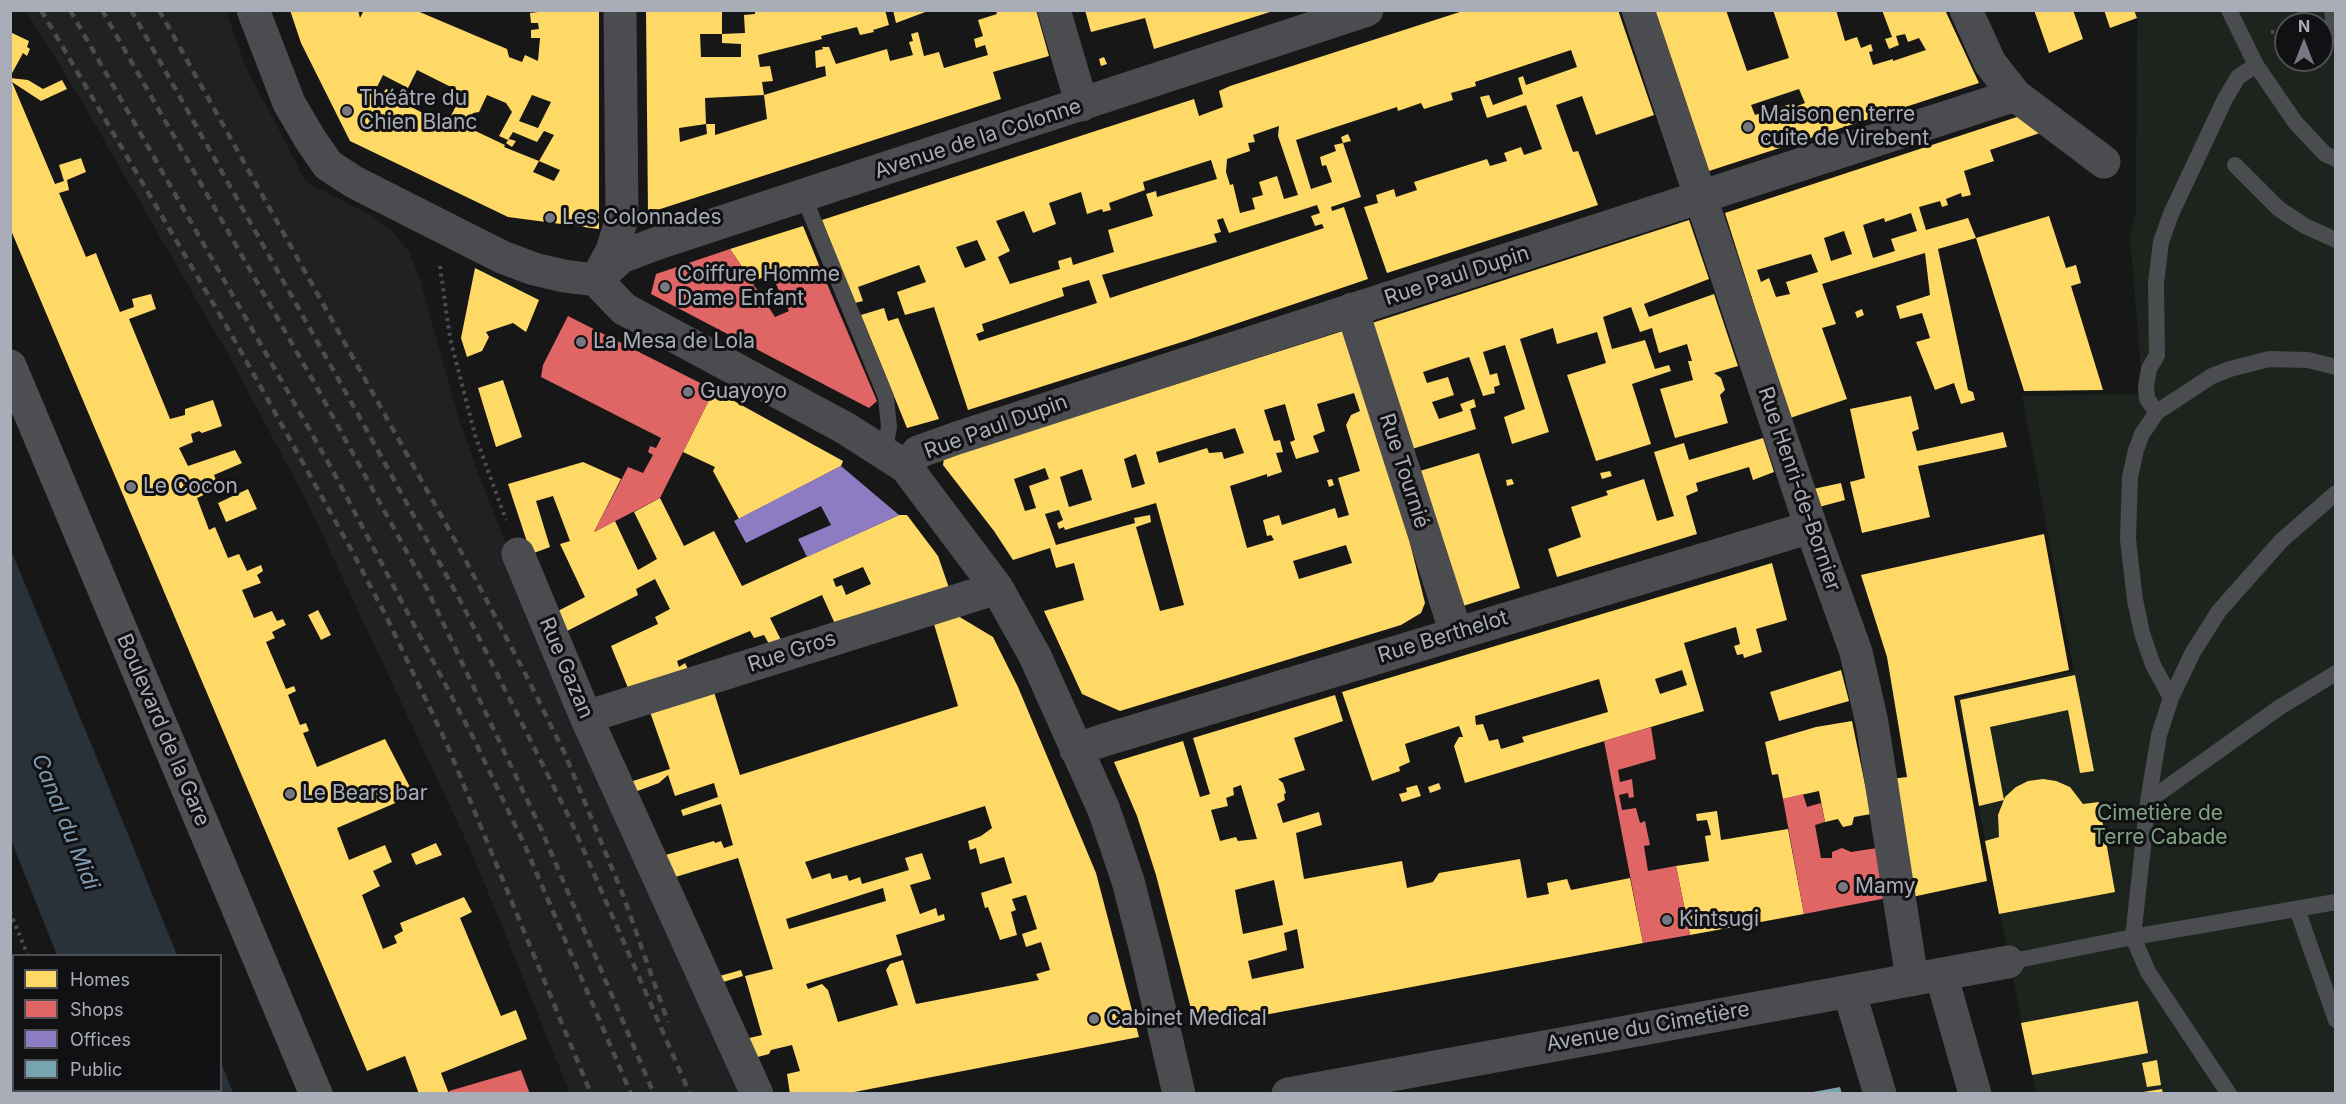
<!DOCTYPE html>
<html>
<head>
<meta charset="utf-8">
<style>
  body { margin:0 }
  #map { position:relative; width:2346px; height:1104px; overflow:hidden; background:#171717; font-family:Inter,sans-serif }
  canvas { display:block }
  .frame { position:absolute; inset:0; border:12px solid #a8adb8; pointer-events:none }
  .legend { position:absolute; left:12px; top:954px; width:210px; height:138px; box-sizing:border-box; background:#111113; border:2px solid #4d4f55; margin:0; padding:8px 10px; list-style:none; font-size:18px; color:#a8adb8 }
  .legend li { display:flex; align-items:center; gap:12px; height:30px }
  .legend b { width:30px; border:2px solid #4d4f55 }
  .north { position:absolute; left:2274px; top:12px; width:60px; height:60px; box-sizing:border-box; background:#111113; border:2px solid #4d4f55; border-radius:50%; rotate:0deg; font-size:16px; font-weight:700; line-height:24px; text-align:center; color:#a8adb8 }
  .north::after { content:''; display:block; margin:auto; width:21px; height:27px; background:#757880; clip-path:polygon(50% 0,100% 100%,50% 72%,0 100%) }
</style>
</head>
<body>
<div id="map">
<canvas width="2346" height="1104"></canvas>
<div class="frame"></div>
<ul class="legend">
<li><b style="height:16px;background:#ffd966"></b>Homes</li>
<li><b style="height:16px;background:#e06666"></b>Shops</li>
<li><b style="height:16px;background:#8e7cc3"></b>Offices</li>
<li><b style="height:16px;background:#76a5af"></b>Public</li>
</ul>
<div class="north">N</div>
</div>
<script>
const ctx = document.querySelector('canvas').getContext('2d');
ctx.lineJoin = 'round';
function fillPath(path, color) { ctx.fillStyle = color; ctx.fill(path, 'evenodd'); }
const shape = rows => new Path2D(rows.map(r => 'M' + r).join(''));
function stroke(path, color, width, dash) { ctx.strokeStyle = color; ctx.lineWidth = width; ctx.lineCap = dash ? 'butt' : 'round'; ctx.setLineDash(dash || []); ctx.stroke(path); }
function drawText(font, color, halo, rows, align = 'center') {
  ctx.font = font + ' Inter,sans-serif'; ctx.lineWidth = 6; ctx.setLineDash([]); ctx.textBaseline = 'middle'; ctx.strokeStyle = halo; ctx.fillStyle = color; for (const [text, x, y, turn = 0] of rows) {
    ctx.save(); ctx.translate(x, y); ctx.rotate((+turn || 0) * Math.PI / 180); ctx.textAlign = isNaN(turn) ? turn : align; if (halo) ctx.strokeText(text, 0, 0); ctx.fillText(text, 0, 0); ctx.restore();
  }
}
const built = shape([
  [26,11,226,11,245,65,306,182,371,215,390,229,409,251,421,283,458,416,482,484,553,662,745,1093,570,1093,472,853,307,502,229,356,78,95]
]);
const green = shape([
  [2134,11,2335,11,2335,1093,2036,1093,1957,698,2074,671,2022,396,2143,394,2130,236,2136,213,2137,18],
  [2286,24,2322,24,2322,60,2286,60]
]);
const water = shape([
  [10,548,101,768,177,955,57,955,11,840],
  [221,1062,233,1093,112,1094,111,1091,220,1090]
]);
const homes = shape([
  [290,10,358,10,360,18,364,10,415,10,507,49,509,57,522,62,525,55,538,61,540,38,531,38,531,30,539,29,538,23,531,23,530,13,538,12,538,10,599,10,599,229,508,217,350,141,301,43],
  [417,70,463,93,446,125,392,97,393,92,386,89,383,93,376,89,383,75,408,88],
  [487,95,506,103,512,112,499,136,508,140,513,132,537,142,544,131,554,135,539,161,560,170,554,181,533,172,539,161,504,147,505,145,467,127,473,113,479,112],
  [532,95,551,102,538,128,519,121],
  [646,10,722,10,722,34,700,34,701,57,741,57,741,44,722,43,722,34,745,33,744,15,755,14,755,10,885,10,889,25,873,30,874,32,860,35,857,27,821,36,822,39,758,55,760,67,770,66,773,81,762,82,764,95,826,76,825,66,816,68,815,51,823,49,822,47,829,47,836,64,887,49,890,61,913,55,909,42,913,41,911,34,918,32,924,56,939,52,944,68,988,55,985,45,976,48,974,39,983,36,978,20,997,14,996,10,1036,10,1049,56,993,72,1001,99,648,213],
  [764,95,767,119,715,135,715,124,706,124,705,98],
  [706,124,707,134,680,142,679,128],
  [893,10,928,10,928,11,896,23],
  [1085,10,1273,10,1273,11,1154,49,1145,18,1091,32],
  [1466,10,1618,10,1654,115,1596,135,1582,96,1556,105,1573,152,1578,151,1598,205,1387,273,1364,207,1378,203,1376,195,1394,189,1396,197,1417,190,1414,182,1487,159,1490,166,1507,161,1504,153,1521,147,1524,155,1542,149,1526,105,1487,118,1480,97,1489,95,1493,105,1523,94,1518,78,1523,76,1526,85,1577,67,1571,50,1475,82,1476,86,1451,93,1453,100,1424,109,1421,103,1398,111,1397,107,1296,140,1311,189,1332,182,1326,165,1322,166,1320,157,1336,151,1334,145,1343,143,1341,137,1348,134,1351,141,1343,143,1361,197,1331,207,1332,211,1344,207,1368,279,1185,341,968,410,934,307,905,315,897,292,926,282,919,265,858,287,863,301,855,303,822,220,1194,99,1199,116,1223,107,1219,91,1230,86],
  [1279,126,1278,136,1298,195,1284,199,1277,176,1259,182,1263,195,1252,198,1255,209,1240,213,1233,184,1230,185,1226,172,1227,159,1250,151,1248,143,1255,142,1253,135],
  [1211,160,1217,179,1157,197,1156,191,1146,194,1153,216,1108,230,1114,252,1073,265,1071,257,1058,261,1060,269,1010,284,998,257,1010,251,996,221,1024,211,1033,233,1056,224,1049,203,1081,192,1087,214,1102,209,1103,212,1111,210,1109,203,1145,190,1143,182],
  [1317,205,1320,213,1311,216,1315,226,1322,224,1324,228,1110,298,1102,275,1217,242,1214,234,1221,232,1217,220,1223,218,1229,233],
  [977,240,986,260,965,268,956,247],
  [1089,280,1097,303,979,341,976,334,984,331,982,324,1064,296,1062,288],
  [1655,10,1726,10,1747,71,1789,58,1773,10,1836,10,1845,41,1857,37,1861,48,1871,44,1873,51,1869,52,1873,65,1893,59,1893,61,1926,50,1919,38,1908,42,1905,34,1896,36,1899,45,1889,49,1885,39,1892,37,1882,10,1945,10,1979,83,1709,171],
  [1799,89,1805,103,1795,107,1794,103,1755,115,1751,105],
  [2034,10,2073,10,2083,39,2049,53],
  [2104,10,2134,10,2137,18,2110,28],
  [10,32,29,41,27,47,30,49,27,56,23,53,10,77],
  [1104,57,1107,64,1101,66,1099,59],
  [10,78,28,80,43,89,62,80,67,89,41,101,12,82,55,184,64,181,59,165,81,158,86,172,67,180,69,190,59,193,86,257,96,253,99,261,120,312,134,307,132,299,151,294,156,309,129,319,170,419,185,415,185,409,213,400,222,426,202,433,199,431,191,434,193,442,179,448,188,466,235,450,242,463,214,475,219,488,197,498,209,530,215,527,228,558,239,554,247,571,261,565,263,571,257,575,261,583,242,590,254,618,272,611,277,621,283,619,286,625,272,632,275,638,266,642,286,689,294,686,296,691,288,695,300,725,306,723,309,731,303,733,317,767,385,739,414,795,337,828,349,860,385,845,392,862,373,871,380,886,362,895,383,949,397,943,394,936,403,931,400,923,464,897,472,912,460,918,501,1016,516,1010,527,1039,441,1073,449,1094,419,1094,405,1056,367,1071,10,228],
  [2020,116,2040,133,1990,150,1994,161,1964,171,1971,195,1962,197,1961,193,1946,199,1948,205,1942,207,1940,201,1919,207,1926,230,1968,218,1976,238,1938,249,1968,390,1973,392,1975,400,1961,404,1954,383,1935,390,1916,342,1930,338,1922,313,1900,319,1896,306,1930,295,1925,253,1822,284,1836,324,1822,328,1847,399,1790,418,1725,213],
  [1911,213,1917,231,1891,239,1895,251,1873,258,1863,225,1884,218,1885,222],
  [1844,231,1852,254,1831,261,1824,238],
  [1811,254,1818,272,1786,282,1790,294,1776,297,1769,278,1761,282,1757,270],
  [509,139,516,141,512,147,506,143],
  [2049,216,2066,268,2076,265,2081,283,2071,286,2103,390,2024,391,1976,238],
  [1689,220,1709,279,1644,304,1649,317,1714,294,1738,366,1714,373,1721,378,1725,390,1720,395,1728,423,1675,438,1660,389,1693,380,1688,361,1692,361,1687,344,1659,353,1652,328,1640,332,1631,307,1603,317,1612,349,1645,340,1655,369,1669,365,1671,371,1632,384,1651,444,1596,461,1567,375,1606,363,1597,332,1557,344,1553,328,1520,339,1549,432,1512,444,1504,417,1525,409,1505,345,1483,352,1490,375,1497,373,1500,385,1494,387,1495,393,1483,396,1469,357,1423,372,1427,383,1448,377,1454,395,1432,402,1439,419,1463,411,1460,404,1474,399,1476,407,1470,409,1476,429,1412,449,1372,323],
  [803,226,819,265,774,280,771,274,752,282,730,249],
  [475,268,539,300,526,332,513,323,486,332,489,337,482,351,467,357,461,338],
  [884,308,888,321,898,318,939,419,907,428,861,315],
  [1862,309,1864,315,1857,318,1855,312],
  [1346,330,1406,527,1425,603,1421,613,1401,625,1120,711,1082,694,1044,611,1084,600,1074,563,1056,568,1050,548,1013,560,994,531,943,465,944,458],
  [1354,393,1360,411,1351,415,1346,425,1360,471,1338,478,1349,515,1338,518,1335,508,1282,525,1279,515,1263,520,1267,536,1271,535,1274,540,1247,548,1230,486,1267,474,1267,477,1282,472,1276,453,1283,452,1280,440,1274,441,1264,410,1285,404,1295,440,1290,442,1296,459,1319,452,1313,436,1325,431,1317,404],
  [1235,428,1244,453,1224,459,1222,452,1209,453,1207,448,1159,463,1156,452],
  [1136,454,1145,484,1132,488,1124,459],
  [1045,468,1049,479,1029,486,1036,508,1025,511,1014,479],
  [1082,469,1092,500,1069,507,1060,477],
  [1156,503,1184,605,1160,611,1136,527,1151,522,1150,515,1134,518,1135,523,1056,545,1045,514,1059,510,1063,520,1057,523,1059,529,1064,527,1065,530],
  [1346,545,1352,563,1299,579,1293,561],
  [503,380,522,437,496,447,478,388],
  [714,390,843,461,841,466,739,519,713,471,715,467,683,452],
  [1911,396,1919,429,1912,432,1917,451,2003,432,2007,447,1918,466,1930,517,1862,533,1850,482,1865,478,1850,409],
  [1763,438,1774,472,1753,480,1749,467,1696,483,1698,491,1686,496,1697,534,1557,577,1548,549,1581,537,1571,507,1608,495,1606,491,1644,479,1657,521,1674,516,1654,452,1684,443,1689,460],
  [1479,453,1520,588,1463,606,1420,471],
  [583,462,621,479,594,532,615,521,638,570,657,559,634,512,660,498,684,546,714,531,742,586,899,515,907,515,938,556,949,588,835,624,822,595,770,618,781,640,769,644,764,635,754,638,750,631,677,661,679,667,685,663,688,669,628,688,611,646,658,624,655,617,670,609,655,579,636,589,638,595,567,631,558,611,585,597,560,544,570,541,553,496,536,501,550,547,531,554,508,484],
  [863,567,871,584,846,595,842,585,836,587,833,579],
  [1610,471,1612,476,1602,479,1600,473],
  [1332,479,1334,485,1329,487,1327,480],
  [1512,479,1514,484,1507,486,1506,480],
  [1841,483,1845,500,1819,507,1813,489],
  [248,489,257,509,226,522,218,503],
  [2044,534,2069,670,1954,696,1987,881,1912,897,1891,779,1907,777,1887,657,1861,575],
  [1772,563,1787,620,1756,629,1762,652,1744,658,1743,654,1737,655,1734,646,1740,644,1736,627,1684,643,1704,711,1465,783,1454,746,1459,737,1463,737,1459,726,1405,744,1410,762,1399,767,1400,771,1372,781,1342,692],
  [1682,670,1687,685,1660,694,1655,679],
  [1599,679,1608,712,1522,737,1524,742,1501,749,1498,739,1489,741,1483,724,1476,725,1475,716],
  [318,610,331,635,321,640,308,615],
  [958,616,993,637,1018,687,1096,873,1139,1037,844,1094,790,1094,787,1074,800,1071,792,1045,771,1050,769,1054,754,1058,745,1039,762,1035,745,976,773,969,738,858,672,878,662,856,714,841,715,843,721,841,724,848,733,845,721,804,683,816,681,810,718,797,714,783,675,796,668,775,659,783,632,793,627,783,670,769,650,712,714,692,740,775,958,706,934,624],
  [985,806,992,828,981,836,968,841,970,850,976,848,980,864,1004,857,1012,883,981,893,985,908,988,907,1000,940,1017,935,1011,912,1016,910,1012,899,1026,895,1037,929,1022,934,1026,947,1041,942,1050,970,1036,974,1039,980,916,1004,903,960,890,964,886,970,898,1005,838,1022,828,990,822,984,808,989,806,984,902,955,896,935,945,920,944,914,938,916,936,908,920,914,910,885,931,879,922,853,905,858,909,870,862,884,860,877,849,881,847,875,832,879,830,873,812,879,805,862],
  [883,888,886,901,789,929,786,919],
  [1841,670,1849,701,1779,721,1770,692],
  [2075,675,2094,771,2080,773,2068,710,1990,727,2004,800,1979,806,1960,700],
  [1335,695,1343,721,1294,738,1305,770,1278,779,1283,783,1286,793,1284,794,1285,800,1277,804,1283,823,1319,812,1322,825,1296,833,1304,879,1402,861,1407,888,1433,882,1439,873,1520,859,1527,898,1549,894,1547,883,1567,879,1571,890,1630,878,1643,943,1196,1028,1156,875,1137,816,1114,762,1183,741,1200,797,1210,794,1193,738],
  [1241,785,1257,839,1238,841,1236,837,1220,841,1211,810,1228,806,1226,798,1234,795,1233,788],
  [1274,880,1283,925,1243,934,1235,890],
  [1297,929,1304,968,1252,979,1248,961,1287,950,1284,933],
  [1852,721,1871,814,1854,817,1852,825,1843,827,1838,819,1825,822,1819,791,1783,799,1778,774,1772,775,1765,742,1816,727],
  [2043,779,2056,781,2070,787,2083,804,2099,802,2115,892,1999,914,1985,841,1999,837,1998,815,2005,797,2016,787,2028,781],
  [1439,783,1441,789,1430,793,1428,787],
  [1417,785,1421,796,1402,802,1399,794,1407,792,1406,788],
  [1717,811,1721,840,1788,829,1804,914,1690,935,1676,866,1709,861,1705,836,1711,835,1707,820,1697,821,1696,814],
  [436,843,442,855,416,865,411,854],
  [741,970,743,976,720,983,716,977],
  [2138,1001,2148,1053,2032,1075,2021,1023],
  [2157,1060,2161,1085,2147,1087,2142,1063],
  [2162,1089,2163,1094,2143,1094,2143,1092]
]);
const shops = shape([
  [730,249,775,317,789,311,774,280,819,265,877,401,869,408,651,294,656,274],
  [568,316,714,390,660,498,594,532,628,467,643,473,653,455,648,452,650,446,656,448,661,438,541,377,543,365],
  [1651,727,1656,759,1618,770,1620,782,1632,779,1634,797,1629,798,1628,793,1619,795,1622,810,1636,808,1640,823,1645,821,1650,845,1644,846,1648,871,1676,866,1690,935,1643,943,1604,741],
  [1803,794,1807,807,1821,803,1825,822,1815,825,1821,858,1832,858,1832,852,1842,848,1851,852,1877,848,1887,898,1804,914,1783,799],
  [521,1070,530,1094,449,1094,449,1091]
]);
const offices = shape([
  [841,466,899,515,807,557,798,539,831,525,821,506,746,543,734,521]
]);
const public = shape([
  [1840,1087,1842,1094,1813,1094,1813,1092]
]);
const path = shape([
  [2271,32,2286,31],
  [440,266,450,338,475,435,506,520],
  [10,912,28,956],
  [82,1090,83,1094]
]);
const lane = shape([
  [2229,10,2256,65,2295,122,2325,154,2336,159],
  [2332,10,2334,28],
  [2235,165,2279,209,2305,226,2336,240],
  [803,195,886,397,889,427,884,454],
  [2157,412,2147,399,2146,386,2149,369,2157,355,2156,283,2161,242,2171,214,2225,99,2238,77,2256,65],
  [2171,698,2153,665,2142,633,2135,600,2131,566,2128,539,2130,477,2136,450,2142,434,2157,412,2212,376,2230,369,2269,359,2308,360,2336,367],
  [2148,801,2280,707,2336,673],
  [2297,909,2336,1020],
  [2008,962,2133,937,2336,902],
  [2229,1094,2148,972,2133,937,2148,801,2159,735,2171,698,2193,652,2219,611,2282,540,2336,493]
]);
const street = shape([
  [253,10,289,103,310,139,328,165,354,182,502,257,534,269,564,276,596,280,624,309,845,428,906,467,997,588,1035,656,1104,810,1128,881,1146,951,1179,1094],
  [1054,10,1082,105],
  [1638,10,1811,527,1856,652,1872,723,1912,979],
  [1966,10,1990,63,2015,95,2104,162],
  [600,273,612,251,622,218,620,10],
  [596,280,621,257,655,244,1367,10],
  [1352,309,1456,633],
  [906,467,918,452,957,438,2015,95],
  [518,554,586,717,757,1094],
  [586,717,997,588],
  [1076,750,1101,741,1811,527],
  [1941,974,1975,1094],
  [1849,991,1880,1094],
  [1288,1094,2008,962]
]);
const primary = shape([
  [10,366,316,1094],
  [10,1051,14,1058],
  [26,1090,28,1094]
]);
const rail = shape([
  [41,10,234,339,352,551,387,618,446,742,591,1094],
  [70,10,333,471,474,739,525,846,631,1094],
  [102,10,315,384,427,589,541,829,654,1094],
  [131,10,354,407,461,602,570,819,690,1094],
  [159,10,457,544,527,677,565,754,623,895,668,1022]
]);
const markers = [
  [347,111,6,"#757880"],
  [1748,127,6,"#757880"],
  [550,218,6,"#757880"],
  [665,287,6,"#757880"],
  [581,342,6,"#757880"],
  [688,392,6,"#757880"],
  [131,487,6,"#757880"],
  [290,794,6,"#757880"],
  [1843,887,6,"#757880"],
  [1667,920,6,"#757880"],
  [1094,1019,6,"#757880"]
];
const poiNames = [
  ["Théâtre du",359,99],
  ["Chien Blanc",359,123],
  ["Maison en terre",1760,115],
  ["cuite de Virebent",1760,139],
  ["Les Colonnades",562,218],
  ["Coiffure Homme",677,275],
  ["Dame Enfant",677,299],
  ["La Mesa de Lola",593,342],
  ["Guayoyo",700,392],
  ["Le Cocon",143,487],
  ["Le Bears bar",302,794],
  ["Mamy",1855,887],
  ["Kintsugi",1679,920],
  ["Cabinet Medical",1106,1019]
];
const streetNames = [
  ["Avenue de la Colonne",978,139,-18],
  ["Rue Paul Dupin",1457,276,-18],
  ["Rue Paul Dupin",996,427,-20],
  ["Rue Tournié",1404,471,72],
  ["Rue Henri-de-Bornier",1799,489,71],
  ["Rue Berthelot",1443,637,-17],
  ["Rue Gros",792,652,-18],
  ["Rue Gazan",566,668,67],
  ["Boulevard de la Gare",163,730,67],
  ["Avenue du Cimetière",1648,1027,-10]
];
const parkNames = [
  ["Cimetière de",2160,814],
  ["Terre Cabade",2160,838]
];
const waterNames = [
  ["Canal du Midi",65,822,68]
];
fillPath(built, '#212123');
fillPath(green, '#1d241e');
fillPath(water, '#2a3239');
fillPath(homes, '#ffd966');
fillPath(shops, '#e06666');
fillPath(offices, '#8e7cc3');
fillPath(public, '#76a5af');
stroke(path, '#4d4e52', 4, [3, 4.5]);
stroke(lane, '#4b4c50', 16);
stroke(street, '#4b4c50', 33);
stroke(primary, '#4d4f52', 33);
stroke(rail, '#4b4c4f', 4.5, [8, 6]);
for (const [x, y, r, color] of markers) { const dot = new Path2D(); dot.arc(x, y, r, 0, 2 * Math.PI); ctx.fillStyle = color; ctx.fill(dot); stroke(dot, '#111113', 2); }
drawText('21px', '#a8adb8', '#111113', poiNames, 'left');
drawText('21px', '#a8adb8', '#111113', streetNames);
drawText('21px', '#7fa381', '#111113', parkNames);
drawText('italic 22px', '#7f9bb3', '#111113', waterNames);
</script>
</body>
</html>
